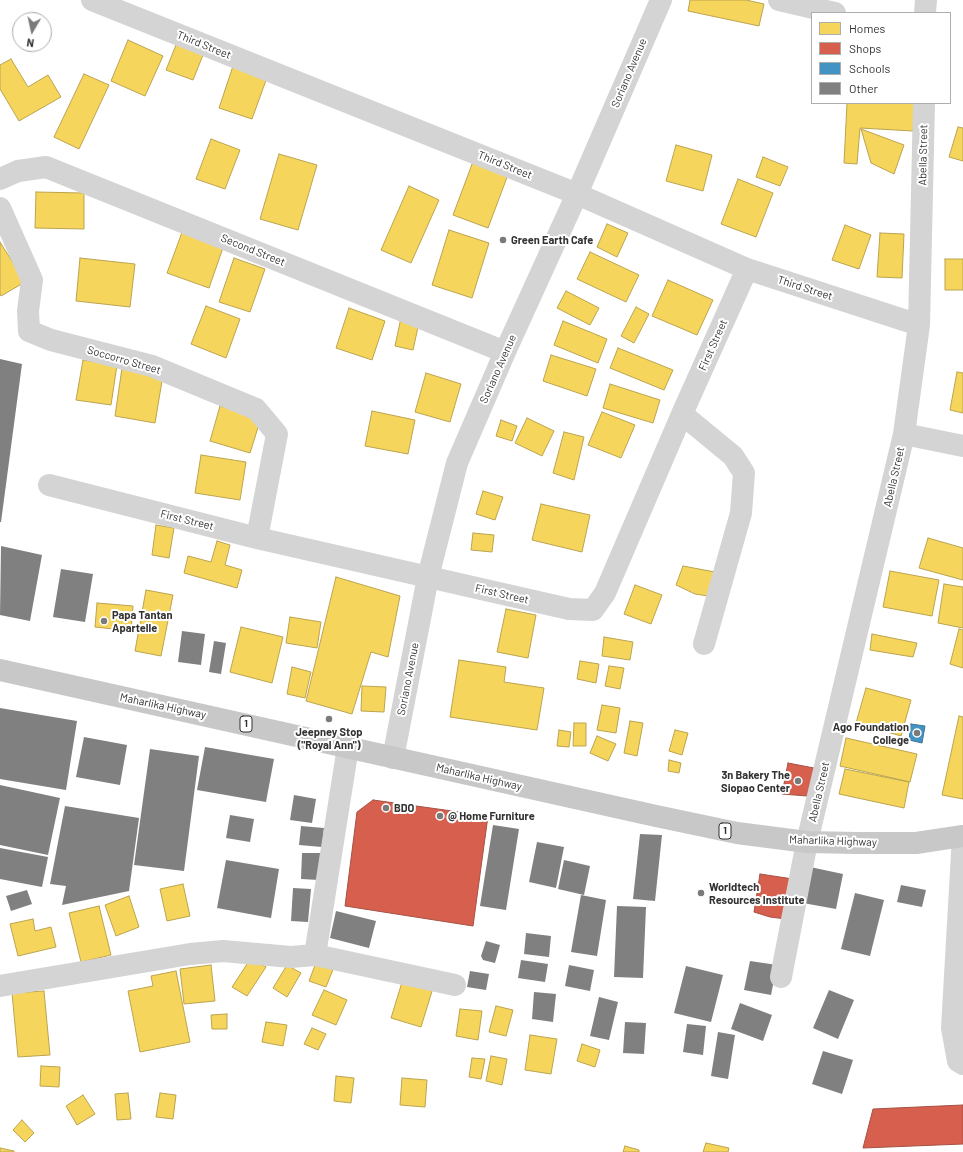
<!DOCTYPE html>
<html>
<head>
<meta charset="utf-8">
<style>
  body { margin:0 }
  #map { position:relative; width:963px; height:1152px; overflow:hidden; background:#fff; font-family:Barlow,sans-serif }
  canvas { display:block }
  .legend { position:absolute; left:811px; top:12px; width:140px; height:92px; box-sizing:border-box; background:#fff; border:1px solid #adadad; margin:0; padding:5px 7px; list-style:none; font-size:12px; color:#323232 }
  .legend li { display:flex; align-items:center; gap:8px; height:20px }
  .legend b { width:20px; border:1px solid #adadad }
  .north { position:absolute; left:12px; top:12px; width:40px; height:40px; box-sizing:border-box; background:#fff; border:1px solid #adadad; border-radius:50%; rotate:189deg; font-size:11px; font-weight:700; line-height:16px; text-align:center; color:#323232 }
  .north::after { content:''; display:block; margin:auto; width:14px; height:18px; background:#7a7a7a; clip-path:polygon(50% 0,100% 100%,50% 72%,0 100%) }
</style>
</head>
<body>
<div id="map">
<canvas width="963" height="1152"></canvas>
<ul class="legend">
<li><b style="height:11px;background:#f6d55c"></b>Homes</li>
<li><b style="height:11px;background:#d6604d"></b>Shops</li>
<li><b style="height:11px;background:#4393c3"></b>Schools</li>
<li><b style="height:11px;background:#808080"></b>Other</li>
</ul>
<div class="north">N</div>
</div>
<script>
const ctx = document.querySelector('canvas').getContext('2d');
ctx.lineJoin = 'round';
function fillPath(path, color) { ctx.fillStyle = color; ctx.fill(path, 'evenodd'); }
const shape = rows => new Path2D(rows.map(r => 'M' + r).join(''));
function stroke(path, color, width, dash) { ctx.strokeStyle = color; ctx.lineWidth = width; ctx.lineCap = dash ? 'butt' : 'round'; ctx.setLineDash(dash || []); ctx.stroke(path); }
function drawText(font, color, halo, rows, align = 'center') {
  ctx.font = font + ' Barlow,sans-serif'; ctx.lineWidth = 4; ctx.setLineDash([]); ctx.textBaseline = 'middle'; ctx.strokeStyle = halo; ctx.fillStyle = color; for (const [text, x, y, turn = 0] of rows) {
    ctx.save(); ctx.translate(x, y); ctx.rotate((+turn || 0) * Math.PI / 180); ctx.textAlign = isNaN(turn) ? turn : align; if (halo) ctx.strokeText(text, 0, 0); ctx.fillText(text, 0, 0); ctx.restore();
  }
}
const homes = shape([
  [690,0,746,0,764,4,759,26,688,11,690,0],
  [128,40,163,56,145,96,111,81,128,40],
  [178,40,205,50,193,80,166,70,178,40],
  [11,59,28,87,48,75,61,97,19,121,0,89,0,65,11,59],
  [235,60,269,72,252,119,219,108,235,60],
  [84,74,109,85,79,149,54,137,84,74],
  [847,103,915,103,913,131,860,128,857,164,844,163,847,103],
  [958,127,963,128,963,161,949,157,958,127],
  [861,129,904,145,894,174,871,163,861,129],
  [211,139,240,150,225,189,196,179,211,139],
  [676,145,712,155,703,191,666,181,676,145],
  [279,154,317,165,298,230,260,219,279,154],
  [763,157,788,167,780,186,756,177,763,157],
  [474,159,509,172,488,228,453,215,474,159],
  [738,179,773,193,756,237,721,224,738,179],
  [409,186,439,200,411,263,381,250,409,186],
  [36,192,84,193,84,229,35,228,36,192],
  [607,224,628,233,617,257,597,247,607,224],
  [845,225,871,235,859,269,832,260,845,225],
  [184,227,225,242,209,288,167,273,184,227],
  [449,230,489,243,472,298,432,285,449,230],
  [880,233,904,234,902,278,877,277,880,233],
  [0,242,25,282,1,296,0,294,0,242],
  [590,252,639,275,626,302,577,279,590,252],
  [80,258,135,264,130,307,76,301,80,258],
  [234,258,265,269,250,312,219,302,234,258],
  [945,259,963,259,963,290,945,290,945,259],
  [668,280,713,300,697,335,652,316,668,280],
  [566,291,599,308,590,325,557,308,566,291],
  [206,306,240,319,226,358,191,344,206,306],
  [636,307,649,314,634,343,621,336,636,307],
  [349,308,385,321,372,360,336,348,349,308],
  [402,313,420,318,413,350,395,346,402,313],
  [563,321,607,339,598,363,554,345,563,321],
  [618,348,673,370,664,390,610,368,618,348],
  [551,355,596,369,587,396,543,381,551,355],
  [83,360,117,365,111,405,76,400,83,360],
  [122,368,163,375,155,423,115,416,122,368],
  [957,372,963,373,963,413,950,410,957,372],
  [426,373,461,384,450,422,415,412,426,373],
  [610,384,660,400,653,423,603,408,610,384],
  [220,406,261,418,250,453,210,441,220,406],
  [372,411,415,420,408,454,365,446,372,411],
  [602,412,635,425,621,458,588,445,602,412],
  [527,418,554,431,542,456,515,443,527,418],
  [501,420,517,426,512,441,496,436,501,420],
  [564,432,584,437,574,480,553,473,564,432],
  [201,455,246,462,240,500,195,493,201,455],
  [483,491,503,497,495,520,476,514,483,491],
  [541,504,590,515,582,552,532,540,541,504],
  [156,525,174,528,169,558,152,555,156,525],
  [473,533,494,535,492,552,471,550,473,533],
  [928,538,963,548,963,580,919,568,928,538],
  [217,541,230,545,225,565,242,570,237,588,184,573,188,556,211,562,217,541],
  [683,566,715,572,708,596,695,594,676,585,683,566],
  [890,571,939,580,932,616,883,607,890,571],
  [336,577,400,596,388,657,371,652,352,714,306,701,336,577],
  [944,584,963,587,963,628,938,623,944,584],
  [635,585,662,595,651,624,624,614,635,585],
  [146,590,173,595,161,656,135,651,146,590],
  [97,603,133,606,131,631,95,627,97,603],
  [506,609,536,615,528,658,497,652,506,609],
  [290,617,321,622,317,648,286,643,290,617],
  [241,627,283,637,272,683,230,672,241,627],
  [959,629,963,630,963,668,950,664,959,629],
  [872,634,917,643,913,657,870,650,872,634],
  [604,637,633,642,630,660,602,656,604,637],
  [459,660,506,667,504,682,544,688,537,730,450,717,459,660],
  [580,661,599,664,596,683,577,679,580,661],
  [609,666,624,668,620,689,605,686,609,666],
  [292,667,311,672,305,698,287,694,292,667],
  [362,686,386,687,384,712,361,711,362,686],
  [866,688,911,700,901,736,856,723,866,688],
  [602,705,620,708,616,733,597,730,602,705],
  [959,716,963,717,963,799,942,795,959,716],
  [630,721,643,723,637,756,624,753,630,721],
  [574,723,586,723,586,746,573,746,574,723],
  [559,730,571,732,569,747,557,746,559,730],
  [675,730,688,733,682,755,669,751,675,730],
  [597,736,616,744,608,761,590,753,597,736],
  [846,738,917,754,910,782,840,766,846,738],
  [669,760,681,763,679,773,668,771,669,760],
  [845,769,909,782,904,808,839,794,845,769],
  [183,884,190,916,167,921,160,889,183,884],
  [129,896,139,927,116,936,105,905,129,896],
  [99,906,111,955,81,962,69,913,99,906],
  [33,919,35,931,51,927,56,947,18,956,10,924,33,919],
  [251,958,266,967,247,996,232,987,251,958],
  [317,960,334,967,326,987,309,981,317,960],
  [211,965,215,1001,184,1004,180,969,211,965],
  [287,965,301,973,287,997,273,988,287,965],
  [176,971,190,1042,140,1052,128,991,153,986,151,976,176,971],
  [403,979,433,988,421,1027,391,1018,403,979],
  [324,990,347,1000,336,1025,312,1015,324,990],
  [44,991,50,1055,18,1057,12,993,44,991],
  [496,1006,513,1010,506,1036,489,1032,496,1006],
  [460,1009,482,1011,478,1040,456,1036,460,1009],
  [227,1014,227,1029,212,1029,211,1015,227,1014],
  [266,1022,287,1025,283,1046,262,1042,266,1022],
  [312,1028,326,1034,318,1050,304,1044,312,1028],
  [530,1035,557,1039,551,1074,525,1070,530,1035],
  [582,1044,600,1050,595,1067,577,1061,582,1044],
  [491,1056,507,1059,502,1085,486,1081,491,1056],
  [472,1058,485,1059,481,1079,469,1077,472,1058],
  [41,1066,60,1067,59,1087,40,1086,41,1066],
  [336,1076,354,1078,351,1103,334,1101,336,1076],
  [402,1078,427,1080,425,1107,400,1105,402,1078],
  [128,1093,131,1119,117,1120,115,1094,128,1093],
  [160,1093,176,1095,173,1119,156,1117,160,1093],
  [83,1095,95,1114,77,1125,66,1106,83,1095],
  [22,1120,34,1133,25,1142,13,1130,22,1120],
  [706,1143,729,1148,728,1152,703,1152,706,1143],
  [625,1146,639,1150,639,1152,623,1152,625,1146],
  [0,1148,14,1151,14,1152,0,1152,0,1148]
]);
const shops = shape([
  [788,763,814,768,807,796,782,794,788,763],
  [373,800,488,816,473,926,345,906,357,812,373,800],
  [760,874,793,879,786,919,770,917,754,912,760,874],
  [963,1105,963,1144,863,1148,873,1109,963,1105]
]);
const schools = shape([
  [911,724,925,726,922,743,909,740,911,724]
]);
const building = shape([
  [0,359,22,364,1,522,0,522],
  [1,546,42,555,30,621,0,615],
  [61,569,93,574,85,622,53,617],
  [182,631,205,634,201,665,178,662],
  [214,641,226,643,221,674,209,672],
  [0,708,77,721,66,790,0,779],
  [84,737,127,745,120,785,76,777],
  [205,747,274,759,266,802,197,790],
  [150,749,199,756,184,871,134,865],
  [0,785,60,798,48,855,0,845],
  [294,795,316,799,312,823,290,820],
  [65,806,139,818,129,891,62,905,66,886,50,884],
  [230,815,254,819,250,842,226,838],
  [493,825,519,829,506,910,480,906],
  [301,826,324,828,322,847,299,845],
  [640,834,662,835,655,901,633,899],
  [537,842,564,847,556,888,529,882],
  [0,848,48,857,42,887,0,879],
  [302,853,320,853,319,880,301,879],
  [226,860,279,869,271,918,217,908],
  [564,860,590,866,584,895,558,889],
  [810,867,843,874,836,909,803,903],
  [901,885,926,890,922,907,897,902],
  [293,888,311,889,308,922,291,921],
  [27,890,32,904,11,911,6,896],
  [855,893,884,900,870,956,841,949],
  [581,895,606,900,597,956,571,952],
  [617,906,646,907,643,978,614,977],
  [336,911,376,921,369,948,330,938],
  [526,933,551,936,549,957,524,954],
  [486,941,500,945,495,963,483,960,481,956],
  [521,960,548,964,545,982,518,978],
  [750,961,777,965,771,995,744,990],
  [569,965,594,970,590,991,565,986],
  [686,966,723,975,711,1022,674,1013],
  [470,971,489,974,486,990,467,987],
  [829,990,854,1000,838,1039,813,1028],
  [534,992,556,994,553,1022,532,1019],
  [599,997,618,1002,609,1040,590,1036],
  [740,1003,772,1015,763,1041,731,1029],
  [625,1022,646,1023,644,1054,623,1053],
  [687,1024,706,1026,703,1055,683,1052],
  [718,1032,735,1035,728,1079,711,1076],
  [823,1051,853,1060,842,1094,812,1084]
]);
const minor = shape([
  [92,0,577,194,747,269,919,325],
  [779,0,835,13],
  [925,13,926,0],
  [0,179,18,171,46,167,505,352],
  [0,208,32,280,28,311,29,331,51,340,152,366,256,409,277,434,257,538],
  [682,414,733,456,744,473,741,513,704,644],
  [904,434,963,446],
  [49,485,257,538,569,609,593,610,605,593,682,414,747,269],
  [393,758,428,577,457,463,505,352,577,194,661,0],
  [963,836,952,1028,958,1061,963,1064],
  [315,955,455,985],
  [781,977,807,842,904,434,919,325,924,103],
  [0,986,190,954,223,951,291,957,315,955,348,747]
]);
const major = shape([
  [0,670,656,816,737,833,807,842,856,843,916,843,963,836]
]);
const markers = [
  [503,240,4,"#7a7a7a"],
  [104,621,4,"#7a7a7a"],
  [329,719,4,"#7a7a7a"],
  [917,733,4,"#7a7a7a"],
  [798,781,4,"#7a7a7a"],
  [386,808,4,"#7a7a7a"],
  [440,816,4,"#7a7a7a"],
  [701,893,4,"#7a7a7a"]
];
const shields = [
  [246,724,12],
  [725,831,12]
];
const shieldNames = [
  ["1",246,724],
  ["1",725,831]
];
const streetNames = [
  ["Third Street",204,45,22],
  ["Soriano Avenue",629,73,-67],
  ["Abella Street",923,155,-89],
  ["Third Street",505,165,22],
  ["Second Street",253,250,22],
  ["Third Street",805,288,18],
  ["First Street",713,345,-66],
  ["Soccorro Street",124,360,16],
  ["Soriano Avenue",498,369,-66],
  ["Abella Street",894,477,-77],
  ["First Street",187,520,14],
  ["First Street",502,594,13],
  ["Soriano Avenue",408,679,-79],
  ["Maharlika Highway",163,706,12],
  ["Maharlika Highway",479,777,13],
  ["Abella Street",819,792,-77],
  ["Maharlika Highway",833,841,2]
];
const poiNames = [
  ["Green Earth Cafe",511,240],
  ["Papa Tantan",112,615],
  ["Apartelle",112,628],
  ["Ago Foundation",909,727,"right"],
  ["College",909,740,"right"],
  ["Jeepney Stop",329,732,"center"],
  ["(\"Royal Ann\")",329,745,"center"],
  ["3n Bakery The",790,775,"right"],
  ["Siopao Center",790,788,"right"],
  ["BDO",394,808],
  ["@ Home Furniture",448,816],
  ["Worldtech",709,887],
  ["Resources Institute",709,900]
];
fillPath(homes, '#f6d55c');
stroke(homes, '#bba44f', 1);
fillPath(shops, '#d6604d');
stroke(shops, '#a55245', 1);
fillPath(schools, '#4393c3');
stroke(schools, '#3e7698', 1);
fillPath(building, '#808080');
stroke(minor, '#d4d4d4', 22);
stroke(major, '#c8c8c8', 22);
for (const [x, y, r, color] of markers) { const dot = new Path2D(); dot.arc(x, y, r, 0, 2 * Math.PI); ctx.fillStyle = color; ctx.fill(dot); stroke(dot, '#fff', 1.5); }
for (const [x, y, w] of shields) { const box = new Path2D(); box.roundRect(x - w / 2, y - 8, w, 16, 3); ctx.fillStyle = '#fff'; ctx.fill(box); stroke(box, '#323232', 1); }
drawText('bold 10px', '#323232', null, shieldNames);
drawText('11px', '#323232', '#fff', streetNames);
drawText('bold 11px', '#323232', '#fff', poiNames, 'left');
</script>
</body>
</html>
